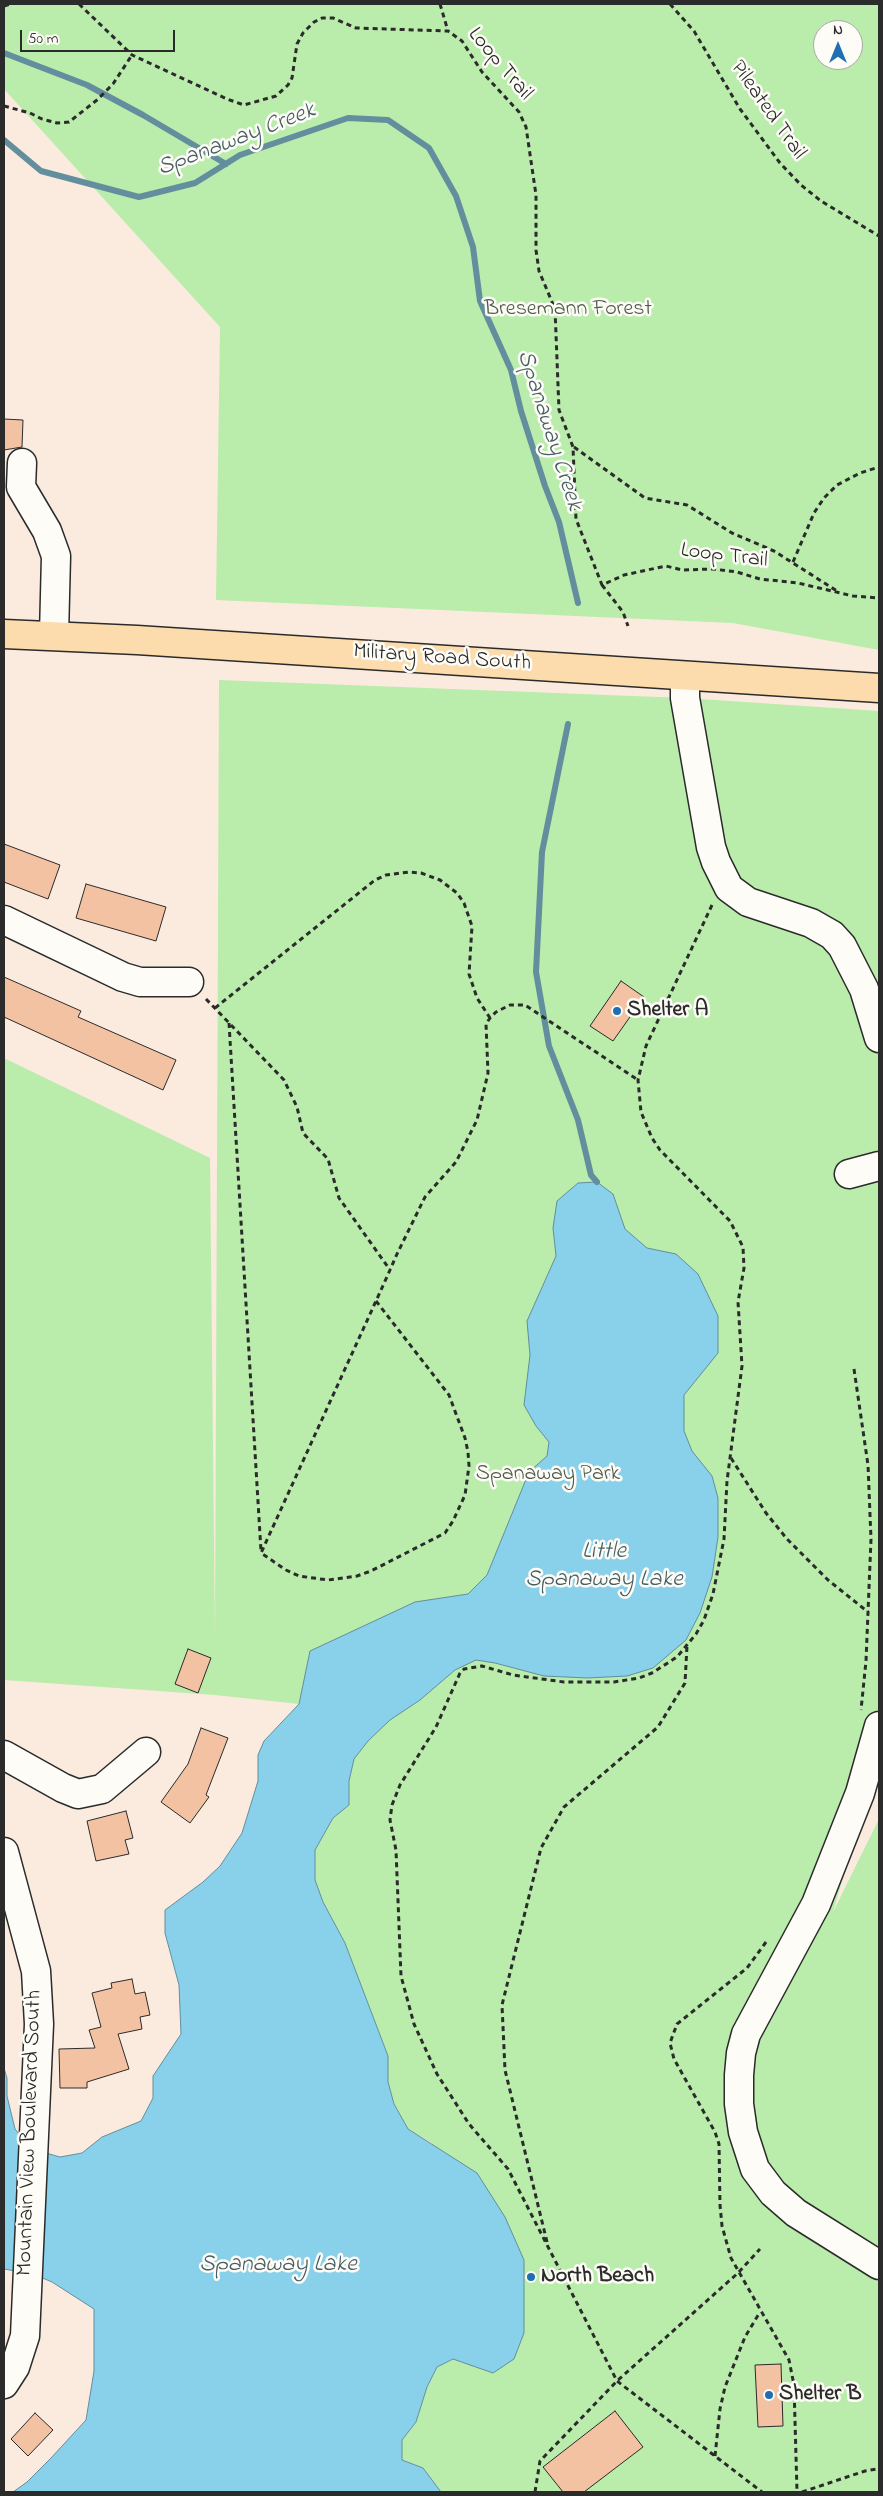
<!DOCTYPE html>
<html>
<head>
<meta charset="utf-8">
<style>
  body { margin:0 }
  #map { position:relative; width:883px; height:2496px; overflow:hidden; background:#faebde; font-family:"Indie Flower",sans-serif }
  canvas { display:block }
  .frame { position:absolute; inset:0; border:5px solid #2b2b2b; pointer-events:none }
  .north { position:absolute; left:813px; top:20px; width:50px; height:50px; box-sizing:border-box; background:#fdfcf7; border:1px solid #a9a8a5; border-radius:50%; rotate:0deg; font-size:14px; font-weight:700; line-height:20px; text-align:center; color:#2b2b2b }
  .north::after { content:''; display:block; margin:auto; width:18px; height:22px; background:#1f6fb2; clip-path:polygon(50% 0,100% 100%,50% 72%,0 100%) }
  .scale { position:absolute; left:20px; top:30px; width:155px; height:22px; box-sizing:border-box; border:2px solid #2b2b2b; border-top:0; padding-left:6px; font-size:15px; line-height:18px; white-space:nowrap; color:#2b2b2b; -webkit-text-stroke:4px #fdfcf7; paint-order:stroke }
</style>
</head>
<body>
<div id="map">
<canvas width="883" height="2496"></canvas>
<div class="frame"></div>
<div class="north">N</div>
<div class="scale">50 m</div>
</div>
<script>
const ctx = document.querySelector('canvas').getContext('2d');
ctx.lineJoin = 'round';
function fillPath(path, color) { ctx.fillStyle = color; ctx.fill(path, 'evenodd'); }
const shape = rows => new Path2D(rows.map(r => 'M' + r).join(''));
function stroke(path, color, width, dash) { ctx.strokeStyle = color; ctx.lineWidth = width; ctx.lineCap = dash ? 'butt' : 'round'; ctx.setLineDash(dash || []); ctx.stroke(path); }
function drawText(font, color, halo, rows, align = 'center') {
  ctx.font = font + ' "Indie Flower",sans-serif'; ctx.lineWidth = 5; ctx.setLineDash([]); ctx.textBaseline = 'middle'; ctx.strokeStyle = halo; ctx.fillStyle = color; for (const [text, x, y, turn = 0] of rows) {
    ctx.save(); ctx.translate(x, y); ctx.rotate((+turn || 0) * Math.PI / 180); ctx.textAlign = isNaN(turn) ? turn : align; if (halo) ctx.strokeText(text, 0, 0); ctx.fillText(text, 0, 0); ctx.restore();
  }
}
const green = shape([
  [4,4,879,4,879,650,733,623,216,600,220,327,4,89],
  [823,30,853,30,853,60,823,60],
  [219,680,685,698,879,711,879,1758,833,1912,879,1819,879,2492,441,2492,423,2468,402,2460,402,2440,416,2422,427,2387,437,2367,453,2359,467,2363,432,2143,408,2129,394,2104,388,2082,388,2056,345,1943,323,1902,315,1880,315,1850,333,1818,349,1805,349,1781,353,1759,299,1704,215,1695,4,1680,4,1058,210,1158,215,1638]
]);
const water = shape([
  [597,1182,613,1194,625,1229,647,1248,676,1254,698,1274,718,1316,718,1353,684,1395,684,1431,692,1451,712,1476,718,1498,718,1537,712,1577,700,1613,686,1640,653,1668,627,1676,587,1678,544,1676,495,1663,476,1660,455,1670,420,1700,390,1720,368,1741,354,1759,349,1781,349,1805,333,1818,315,1850,315,1880,323,1902,345,1943,388,2056,388,2082,394,2104,408,2129,477,2173,505,2217,524,2260,524,2333,514,2359,493,2373,453,2359,437,2367,427,2387,416,2422,402,2440,402,2460,423,2468,441,2492,13,2492,27,2482,51,2458,86,2420,94,2371,94,2309,52,2282,33,2274,4,2269,4,2068,7,2078,7,2096,15,2129,25,2141,39,2151,60,2157,82,2153,102,2137,141,2121,153,2098,153,2076,181,2034,179,1985,165,1933,165,1910,203,1882,220,1866,242,1833,258,1781,258,1755,264,1741,299,1704,310,1651,415,1602,468,1594,487,1575,529,1472,547,1456,549,1442,536,1426,524,1405,530,1355,527,1321,556,1256,553,1228,557,1201,578,1183,597,1182]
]);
const stream = shape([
  [4,53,87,85,143,115,226,164],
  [4,140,41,171,139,197,195,183,240,155,348,118,388,120,429,148,456,196,473,247,480,301,511,370,521,411,545,486,559,522,578,603],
  [568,724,542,852,536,972,549,1046,578,1120,591,1175,597,1182]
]);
const building = shape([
  [4,419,23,420,22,447,4,450,4,419],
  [4,844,60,865,48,899,4,882,4,844],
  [86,884,166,907,156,941,76,918,86,884],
  [4,977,81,1011,78,1017,176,1060,163,1090,4,1017,4,977],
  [621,981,644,997,613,1041,590,1026,621,981],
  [188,1649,211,1658,198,1693,175,1684,188,1649],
  [201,1728,228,1738,206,1795,209,1797,190,1823,161,1802,188,1764,201,1728],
  [126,1811,133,1838,125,1840,129,1854,96,1861,87,1821,126,1811],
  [132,1979,135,1994,145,1992,150,2015,140,2017,142,2029,118,2034,129,2069,87,2082,87,2088,60,2088,59,2049,95,2048,89,2030,101,2027,92,1993,112,1988,111,1983,132,1979],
  [781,2364,783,2426,758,2427,755,2365,781,2364],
  [615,2411,643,2447,584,2492,563,2492,543,2467,615,2411],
  [35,2413,53,2430,28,2456,11,2439,35,2413]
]);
const path = shape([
  [79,4,132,55,227,99,244,105,276,96,288,85,292,78,297,44,303,33,314,22,322,18,333,18,356,28,448,31,462,41,482,72,519,112,526,127,536,195,536,250,539,271,555,309,559,410,573,447,576,519,602,585,624,575,666,566,682,570,713,569,737,572,760,579,798,583,853,596,879,598],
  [440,4,448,31],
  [670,4,694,31,740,109,780,163,801,185,821,201,879,236],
  [4,6,11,4],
  [4,106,30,113,42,119,57,123,69,122,97,100,113,84,132,55],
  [574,447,645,498,687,505,732,533,774,551,837,591],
  [793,562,814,513,824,498,837,485,860,473,879,467],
  [602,585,623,612,628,626],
  [712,905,646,1046,638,1080,641,1112,652,1138,660,1150,730,1221,743,1247,744,1268,738,1302,742,1366,727,1481,724,1539,713,1594,704,1620,696,1634,677,1657,652,1673,639,1678,614,1682,564,1682,513,1675,482,1666,464,1669,460,1673,436,1727,400,1785,392,1805,390,1820,396,1850,401,1976,414,2024,437,2074,469,2124,508,2169,617,2381,762,2492],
  [206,999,284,1080,297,1107,303,1133,328,1159,339,1198,390,1270],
  [215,1008,375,880,386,875,409,872,421,873,440,880,457,893,464,903,472,926,469,974,477,998,490,1018],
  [229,1023,261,1551],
  [376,1301,449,1395,465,1438,468,1452,469,1466,465,1495,453,1521,445,1533,371,1571,357,1576,328,1580,299,1576,286,1570,261,1553,376,1301,390,1270,397,1254,425,1197,456,1162,477,1120,488,1073,486,1024,490,1018,496,1012,510,1005,525,1005,638,1080],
  [854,1369,868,1465,871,1539,866,1661,861,1710],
  [731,1458,766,1513,787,1539,828,1580,868,1612],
  [766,1942,747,1968,677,2024,670,2043,674,2059,715,2132,719,2144,720,2205,722,2226,731,2258,789,2360,794,2385,797,2492],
  [547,2242,505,2070,502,2005,541,1848,564,1807,658,1727,685,1683,687,1646],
  [715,2456,720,2409,725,2387,745,2337,760,2312],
  [535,2492,540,2461,617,2381,738,2273,760,2249],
  [802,2492,865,2471,877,2469]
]);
const minor = shape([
  [22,463,21,487,47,531,56,556,54,635],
  [685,676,685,698,711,847,716,862,729,888,748,902,811,923,832,935,842,946,864,989,879,1038],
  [4,920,123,977,140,982,189,982],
  [849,1174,879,1166],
  [879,1726,860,1793,816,1904,746,2034,741,2053,739,2075,739,2104,743,2132,755,2169,773,2193,796,2213,879,2265],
  [4,1755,63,1788,78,1794,102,1789,146,1752],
  [4,1852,36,1971,39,2024,25,2336,15,2367,4,2384]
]);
const major = shape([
  [4,634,137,640,879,688]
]);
const markers = [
  [617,1011,5,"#1f6fb2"],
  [531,2277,5,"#1f6fb2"],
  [769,2395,5,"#1f6fb2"]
];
const streetNames = [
  ["Loop Trail",499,65,50],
  ["Pileated Trail",767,111,55],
  ["Loop Trail",724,557,7],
  ["Military Road South",442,659,4],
  ["Mountain View Boulevard South",31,2133,-88]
];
const parkNames = [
  ["Bresemann Forest",568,310],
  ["Spanaway Park",548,1475]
];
const poiNames = [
  ["Shelter A",627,1011],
  ["North Beach",541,2277],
  ["Shelter B",779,2395]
];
const waterNames = [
  ["Spanaway Creek",237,141,-21],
  ["Spanaway Creek",548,431,72],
  ["Little",604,1553],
  ["Spanaway Lake",604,1581],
  ["Spanaway Lake",278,2266]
];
fillPath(green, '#baecac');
fillPath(water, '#89d0ea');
stroke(water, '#638e9e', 1);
stroke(stream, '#638e9e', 6);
fillPath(building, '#f3c2a3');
stroke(building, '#2b2b2b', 1);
stroke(minor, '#2b2b2b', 31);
stroke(major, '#2b2b2b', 31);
stroke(path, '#2b2b2b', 3, [5, 4]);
stroke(minor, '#fdfcf7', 28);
stroke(major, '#fcdcac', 28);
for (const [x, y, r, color] of markers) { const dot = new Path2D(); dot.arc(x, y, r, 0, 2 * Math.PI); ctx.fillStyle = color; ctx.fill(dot); stroke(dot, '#fdfcf7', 2); }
drawText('22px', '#2b2b2b', '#fdfcf7', streetNames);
drawText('22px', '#4f5b4b', '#fdfcf7', parkNames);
drawText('bold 22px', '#2b2b2b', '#fdfcf7', poiNames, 'left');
drawText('italic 24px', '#475d64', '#fdfcf7', waterNames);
</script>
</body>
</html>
